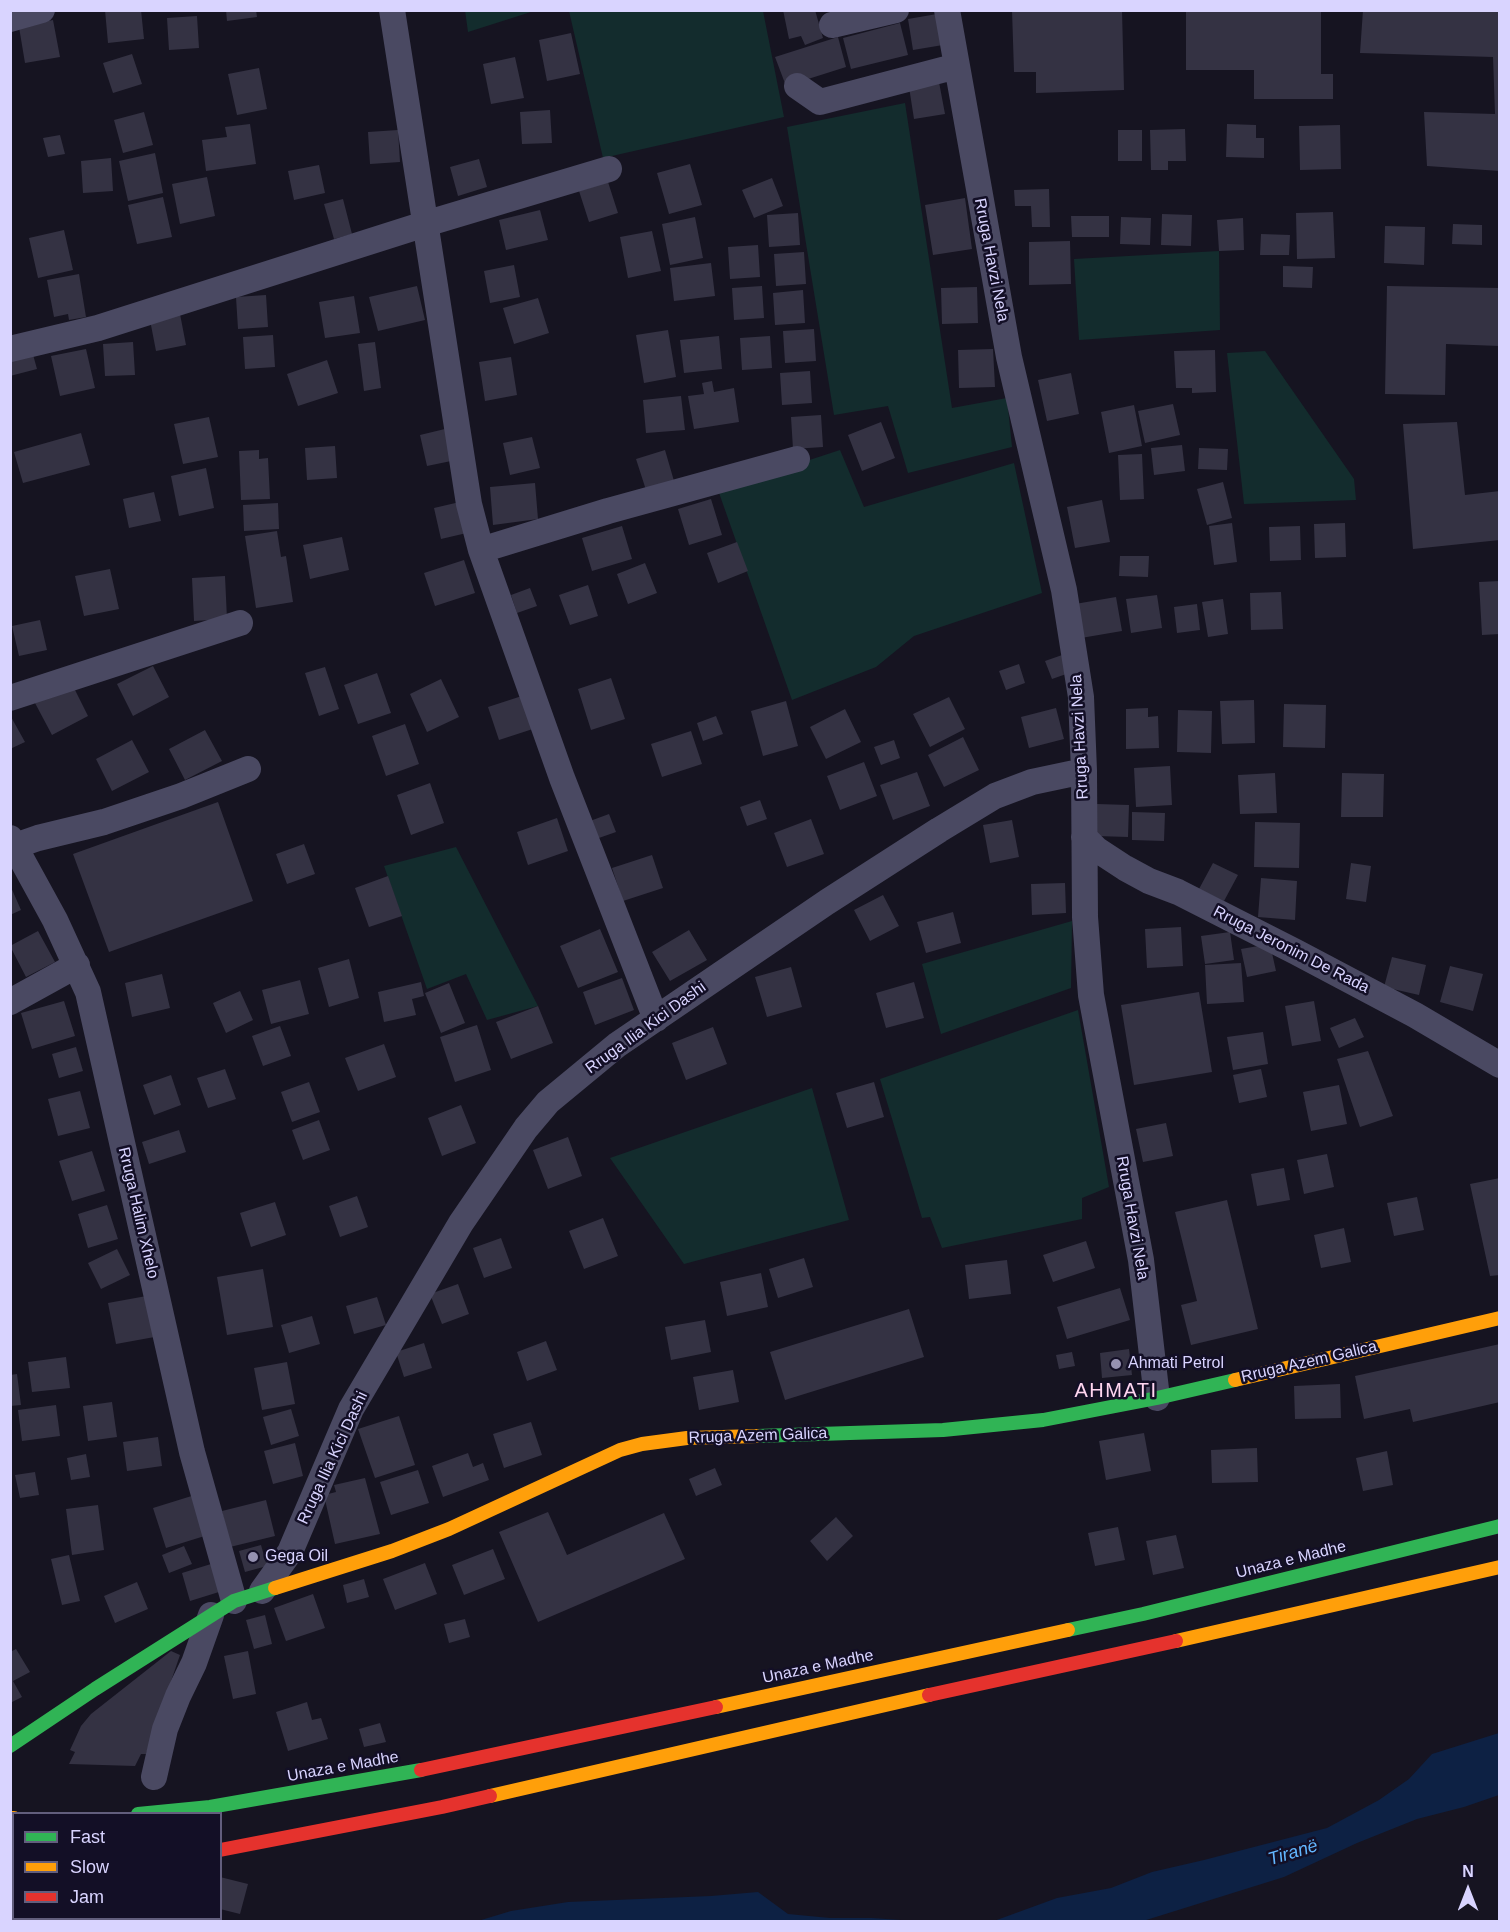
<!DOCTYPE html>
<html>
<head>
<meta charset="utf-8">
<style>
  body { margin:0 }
  #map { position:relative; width:1510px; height:1932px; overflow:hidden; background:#161421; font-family:Arial,sans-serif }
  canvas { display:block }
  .frame { position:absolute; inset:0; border:12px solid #d9d4ff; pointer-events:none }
  .legend { position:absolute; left:12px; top:1812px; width:210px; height:108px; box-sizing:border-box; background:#130f26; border:2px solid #625e7d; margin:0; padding:8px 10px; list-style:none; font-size:18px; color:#d9d4ff }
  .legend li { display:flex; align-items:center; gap:12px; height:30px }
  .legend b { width:30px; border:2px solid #625e7d }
  .north { position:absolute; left:1438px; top:1860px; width:60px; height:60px; -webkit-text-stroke:4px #130f26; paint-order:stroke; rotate:0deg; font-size:16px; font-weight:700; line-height:24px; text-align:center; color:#d9d4ff }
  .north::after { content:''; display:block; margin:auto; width:21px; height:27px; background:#d9d4ff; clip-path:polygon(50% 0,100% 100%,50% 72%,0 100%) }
</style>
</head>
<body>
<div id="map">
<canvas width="1510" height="1932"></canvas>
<div class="frame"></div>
<ul class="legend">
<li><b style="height:8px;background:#30b455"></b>Fast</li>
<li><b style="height:8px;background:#ff9f0a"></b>Slow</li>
<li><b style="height:8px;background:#e5322d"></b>Jam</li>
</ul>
<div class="north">N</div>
</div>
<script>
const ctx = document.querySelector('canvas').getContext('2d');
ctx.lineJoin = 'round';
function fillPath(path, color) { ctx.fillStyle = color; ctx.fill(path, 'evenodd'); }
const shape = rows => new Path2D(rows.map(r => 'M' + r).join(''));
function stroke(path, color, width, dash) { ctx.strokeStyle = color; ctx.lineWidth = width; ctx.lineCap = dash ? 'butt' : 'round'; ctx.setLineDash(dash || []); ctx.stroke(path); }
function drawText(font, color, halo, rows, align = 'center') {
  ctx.font = font + ' Arial,sans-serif'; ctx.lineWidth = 5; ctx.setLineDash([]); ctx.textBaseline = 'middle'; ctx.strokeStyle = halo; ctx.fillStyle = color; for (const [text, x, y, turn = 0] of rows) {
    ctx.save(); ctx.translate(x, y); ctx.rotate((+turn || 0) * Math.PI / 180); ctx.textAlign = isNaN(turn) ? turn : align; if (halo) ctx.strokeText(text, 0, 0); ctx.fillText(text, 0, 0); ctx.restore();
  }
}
const green = shape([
  [465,10,534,10,534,11,468,32],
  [569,11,763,11,784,117,603,158],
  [905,103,952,408,1007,398,1012,447,908,473,888,406,834,415,787,127],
  [1219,251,1220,330,1079,340,1074,259],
  [1265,351,1354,479,1356,500,1244,504,1227,353],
  [840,450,864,507,1014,463,1042,593,914,636,876,667,792,700,718,490],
  [456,847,538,1006,487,1020,466,974,427,989,384,866],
  [1072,921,1071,988,941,1034,922,964],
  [1078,1010,1109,1187,1082,1198,1082,1219,942,1248,930,1217,922,1218,880,1079],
  [812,1088,849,1220,684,1264,610,1158]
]);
const water = shape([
  [1499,1733,1499,1795,1464,1807,1417,1819,1357,1843,1284,1877,1143,1921,994,1921,1057,1898,1111,1888,1152,1872,1204,1860,1327,1828,1379,1800,1409,1779,1432,1754],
  [758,1892,788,1914,830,1918,872,1918,915,1921,478,1921,511,1911,568,1902,711,1896]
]);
const building = shape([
  [105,10,141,10,144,39,108,43],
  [226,10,256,10,257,17,227,21],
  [783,10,815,10,823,38,805,45,801,36,789,39],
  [1012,10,1122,10,1124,90,1036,93,1036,72,1014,72],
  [1186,10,1321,10,1321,74,1333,74,1333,99,1254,99,1254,70,1186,70],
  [1363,10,1500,10,1500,171,1427,166,1424,112,1495,114,1493,57,1360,53],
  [937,14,943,45,913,50,908,19],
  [197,16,199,48,169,50,167,18],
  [53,20,60,57,25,63,19,27],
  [900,23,908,55,851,69,843,38],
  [571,33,580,74,547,81,539,40],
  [838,37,846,67,786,86,775,57],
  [132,54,142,84,113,93,103,63],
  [515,57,524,98,491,104,483,64],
  [259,68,267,109,237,115,228,74],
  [939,82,945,114,914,119,909,87],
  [550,110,552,143,522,144,520,112],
  [144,112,153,145,123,153,114,120],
  [250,124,256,164,206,171,202,140,227,137,225,127],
  [1227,124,1256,125,1256,138,1264,138,1264,158,1226,157],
  [1340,125,1341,169,1300,170,1299,126],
  [1185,129,1186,161,1168,161,1168,170,1151,170,1150,130],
  [398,130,400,162,370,164,368,132],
  [1118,130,1142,130,1142,161,1118,161],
  [60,135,65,154,48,157,43,138],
  [155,153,163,193,128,201,119,161],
  [111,158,113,191,83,193,81,161],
  [479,159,487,187,458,196,450,167],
  [690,164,702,205,669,214,657,173],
  [319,165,325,193,294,200,288,171],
  [207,177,215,216,180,224,172,184],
  [772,178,783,206,754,218,742,190],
  [608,182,618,213,589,222,579,191],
  [1049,189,1050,227,1032,227,1031,206,1015,206,1014,190],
  [163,197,172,237,137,244,128,205],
  [965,198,972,249,933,255,925,205],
  [343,199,352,234,334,239,324,204],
  [540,210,548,240,506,250,499,220],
  [1333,212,1335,258,1297,259,1296,213],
  [798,213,800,245,769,247,767,215],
  [1162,214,1192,215,1191,246,1161,245],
  [1071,216,1109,216,1109,237,1072,237],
  [695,217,703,258,670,265,662,224],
  [1121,217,1151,218,1150,245,1120,244],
  [1243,218,1244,250,1219,251,1217,220],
  [1453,224,1482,225,1482,245,1452,244],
  [1385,226,1425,227,1424,265,1384,263],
  [64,230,73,270,38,278,29,238],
  [652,231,661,271,628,278,620,237],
  [1261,234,1290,235,1289,255,1260,255],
  [1070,241,1071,284,1029,285,1029,242],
  [758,245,760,277,730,279,728,247],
  [804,252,806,284,776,286,774,254],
  [711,263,715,296,674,301,670,268],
  [514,265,520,297,490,303,484,271],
  [1283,266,1313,267,1312,288,1283,287],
  [79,274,86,317,69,320,68,314,54,317,47,280],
  [417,286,425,320,378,331,369,297],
  [762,286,764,318,734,320,732,288],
  [1387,286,1500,288,1500,346,1446,344,1445,395,1385,394],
  [977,287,978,323,942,324,941,288],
  [803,290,805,323,775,325,773,293],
  [266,295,268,327,238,329,236,297],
  [354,296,360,333,325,338,319,302],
  [538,298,549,333,514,344,503,308],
  [180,314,186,345,156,351,150,320],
  [814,329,816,361,785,363,783,331],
  [668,330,676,377,644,383,636,335],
  [273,335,275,367,245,369,243,337],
  [719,336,722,369,684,373,680,340],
  [770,336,772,368,742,370,740,338],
  [133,342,135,375,105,376,103,344],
  [375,342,381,388,364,391,358,344],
  [86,349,95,388,60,396,51,356],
  [993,349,995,387,959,388,958,350],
  [1215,350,1216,392,1192,393,1192,388,1176,388,1174,351],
  [32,351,37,369,10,376,10,357],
  [511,357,517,395,485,401,479,362],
  [327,360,338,393,298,406,287,374],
  [810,371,812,403,782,405,780,373],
  [1071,373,1079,414,1047,421,1038,380],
  [712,381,714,392,734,388,739,422,694,429,688,396,704,394,702,383],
  [681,396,685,430,646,433,643,400],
  [1173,404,1180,435,1145,443,1138,411],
  [1134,405,1142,446,1109,453,1101,412],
  [821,415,823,447,793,449,791,417],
  [209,417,218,457,183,464,174,424],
  [881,422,895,458,862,471,848,435],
  [1457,422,1465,495,1500,491,1500,540,1413,549,1403,424],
  [449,428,456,460,427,466,420,435],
  [81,433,90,465,23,483,14,452],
  [532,437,540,468,510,475,503,443],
  [1182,445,1185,471,1154,475,1151,448],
  [335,446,337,478,307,480,305,448],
  [1199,448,1228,449,1227,470,1198,469],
  [259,450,259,459,268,458,270,499,241,500,239,451],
  [665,450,674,481,646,490,636,459],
  [1142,454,1144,499,1120,500,1118,455],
  [206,468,214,508,179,516,171,476],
  [1223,482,1232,518,1207,525,1197,489],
  [535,483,538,519,493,525,490,487],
  [154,492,161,521,129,528,123,499],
  [711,499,722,535,689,545,678,509],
  [1102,500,1110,542,1075,548,1067,507],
  [464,501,471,532,441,539,434,508],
  [278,503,279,529,244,531,243,505],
  [1232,523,1237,562,1214,565,1209,526],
  [1345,523,1346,557,1315,558,1314,524],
  [622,526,632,559,592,571,582,538],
  [1300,526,1301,560,1270,561,1269,527],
  [277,531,281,557,286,556,293,602,256,608,245,536],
  [342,537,349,570,310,579,303,545],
  [737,542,748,571,718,583,707,553],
  [1120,556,1149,556,1148,577,1119,576],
  [464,560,475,593,435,606,424,573],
  [645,563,657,593,628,604,617,574],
  [110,569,119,609,84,616,75,576],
  [225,576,227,619,194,621,192,578],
  [1500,581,1500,634,1482,635,1479,582],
  [588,585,598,616,570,625,559,595],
  [530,588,537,606,517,613,511,595],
  [1281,592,1283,629,1251,630,1250,593],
  [1157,595,1162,628,1131,633,1126,599],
  [1116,597,1122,631,1081,638,1075,604],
  [1223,599,1228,634,1208,637,1202,602],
  [1197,604,1200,630,1177,633,1174,607],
  [40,620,47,650,19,656,12,626],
  [1065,654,1072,672,1052,679,1045,661],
  [1019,664,1025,683,1006,690,999,671],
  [153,666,169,697,133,716,117,684],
  [325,667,339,709,319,716,305,673],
  [377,673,391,713,358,724,344,685],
  [611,678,625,719,591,730,578,689],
  [441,679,459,717,427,732,410,694],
  [72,684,88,716,52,735,35,703],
  [528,694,539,727,499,740,488,707],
  [949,697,965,729,930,747,913,714],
  [1254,700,1255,743,1222,744,1220,701],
  [786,701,798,746,763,756,751,711],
  [1284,704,1326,705,1325,748,1283,747],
  [1056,708,1064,739,1029,748,1021,717],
  [1148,708,1148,717,1158,716,1159,748,1126,749,1126,709],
  [845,709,861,742,826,759,810,727],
  [1178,710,1212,711,1211,753,1177,752],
  [10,715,25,742,10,749],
  [716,716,723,734,703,741,697,723],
  [405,724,419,764,386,776,372,736],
  [205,730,222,761,185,780,169,749],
  [691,731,702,764,662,777,651,744],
  [963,737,979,770,944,787,928,755],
  [132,740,149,772,112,791,96,759],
  [894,740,900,758,881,765,874,747],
  [864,762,877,796,840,810,827,776],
  [1170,766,1172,805,1136,807,1134,768],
  [917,772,930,806,893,820,880,785],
  [1275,773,1277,813,1240,814,1238,775],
  [1342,773,1384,774,1383,817,1341,817],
  [430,783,444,823,411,835,397,795],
  [760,800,767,819,747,826,740,807],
  [218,802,253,901,109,952,73,854],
  [1097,804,1129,805,1128,837,1096,836],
  [1132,812,1165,813,1164,841,1132,840],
  [609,814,616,832,596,839,590,821],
  [557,818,568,851,528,865,517,832],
  [811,819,824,854,787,867,774,833],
  [1012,820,1019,857,990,863,983,825],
  [1255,822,1300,823,1299,868,1254,867],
  [304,844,315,874,287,884,276,854],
  [652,855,663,888,623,901,612,868],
  [1213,863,1238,875,1224,901,1199,889],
  [1351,863,1371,866,1366,902,1346,899],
  [388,876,402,916,369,927,355,888],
  [1261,878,1297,881,1295,920,1258,917],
  [1065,883,1066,913,1032,915,1031,884],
  [10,885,21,910,10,915],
  [883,895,899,926,870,941,854,910],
  [953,912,961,943,926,953,917,922],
  [1181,927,1183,966,1147,968,1145,929],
  [600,929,618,972,578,988,560,946],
  [689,930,707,960,670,981,652,952],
  [38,931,55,962,26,977,10,946],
  [1230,932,1234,960,1205,964,1201,936],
  [1270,944,1276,971,1247,977,1241,949],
  [1392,957,1426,965,1419,995,1384,987],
  [349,959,359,998,329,1007,318,968],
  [1241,963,1244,1002,1207,1004,1205,965],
  [1450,966,1483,974,1473,1011,1440,1002],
  [791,967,802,1007,767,1017,755,977],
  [162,974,170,1008,132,1017,125,983],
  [622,978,634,1010,595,1025,583,992],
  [300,980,309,1014,271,1024,262,990],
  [421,982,424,996,412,999,416,1015,384,1022,378,992],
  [914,982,924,1018,886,1028,876,993],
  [449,983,465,1023,441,1033,425,993],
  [240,991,253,1020,226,1033,213,1003],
  [1199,992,1212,1072,1134,1085,1121,1005],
  [64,1001,75,1036,32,1049,21,1013],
  [1314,1001,1321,1041,1292,1046,1285,1006],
  [538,1006,553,1043,511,1059,496,1022],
  [1355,1018,1364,1037,1339,1048,1330,1028],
  [477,1025,491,1070,455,1082,440,1037],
  [280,1026,291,1056,263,1066,252,1036],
  [713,1027,727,1064,686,1080,672,1043],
  [1263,1032,1268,1064,1233,1070,1227,1037],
  [384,1044,396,1077,358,1091,345,1058],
  [76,1047,83,1071,59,1078,52,1054],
  [1368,1051,1393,1116,1360,1127,1337,1059],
  [225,1069,236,1099,208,1108,197,1078],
  [1261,1069,1267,1097,1239,1103,1233,1075],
  [171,1075,181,1105,154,1115,143,1085],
  [309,1082,320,1112,292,1122,281,1092],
  [874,1082,884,1117,847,1128,836,1093],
  [1339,1085,1347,1124,1311,1131,1303,1092],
  [80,1091,90,1128,58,1136,48,1099],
  [461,1105,476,1143,442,1156,428,1118],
  [319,1120,330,1150,303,1160,292,1130],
  [1166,1123,1173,1156,1143,1162,1136,1129],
  [179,1130,186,1152,149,1164,142,1142],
  [568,1137,582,1176,548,1189,533,1150],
  [92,1151,105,1191,72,1201,59,1161],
  [1327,1154,1334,1187,1304,1194,1297,1160],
  [1284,1168,1290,1200,1257,1206,1251,1174],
  [1500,1178,1500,1275,1490,1276,1470,1184],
  [357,1196,368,1227,340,1237,329,1206],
  [1417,1197,1424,1230,1394,1236,1387,1203],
  [1227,1200,1258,1329,1191,1345,1181,1305,1197,1301,1175,1212],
  [275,1202,286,1235,251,1247,240,1213],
  [107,1205,118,1239,88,1248,78,1214],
  [603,1218,618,1256,584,1269,569,1231],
  [1344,1228,1351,1262,1321,1268,1314,1235],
  [501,1238,512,1268,484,1278,473,1248],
  [1086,1241,1095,1268,1053,1282,1043,1255],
  [117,1249,130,1275,101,1289,88,1263],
  [804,1258,813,1287,778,1298,769,1269],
  [1007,1260,1011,1294,969,1299,965,1265],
  [263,1269,273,1327,227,1335,217,1277],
  [761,1273,768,1307,727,1316,720,1282],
  [458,1284,469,1314,442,1324,430,1294],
  [1120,1288,1130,1320,1067,1339,1057,1307],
  [152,1295,160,1336,116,1344,108,1303],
  [377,1297,386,1325,354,1334,346,1306],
  [909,1309,924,1357,785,1400,770,1352],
  [312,1316,320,1344,289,1353,281,1325],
  [705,1320,711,1352,671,1360,665,1327],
  [546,1341,557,1370,527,1381,517,1352],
  [424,1343,432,1368,404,1377,396,1352],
  [1500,1344,1500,1402,1413,1422,1410,1409,1364,1419,1355,1376],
  [1129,1349,1132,1375,1102,1378,1100,1353],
  [1072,1352,1075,1366,1059,1369,1056,1355],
  [66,1357,70,1388,32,1392,28,1362],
  [287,1362,295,1404,262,1410,254,1368],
  [733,1370,739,1402,699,1410,693,1377],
  [17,1374,21,1405,10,1406,10,1375],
  [1340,1384,1341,1418,1295,1419,1294,1386],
  [112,1402,117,1437,88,1441,83,1406],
  [56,1405,60,1436,22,1441,18,1410],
  [291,1409,299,1436,271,1445,263,1417],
  [399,1416,415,1465,375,1478,358,1429],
  [531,1422,542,1455,504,1468,493,1434],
  [1144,1433,1151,1471,1106,1480,1099,1441],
  [158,1437,162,1466,127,1471,123,1442],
  [295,1443,303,1476,273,1484,264,1451],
  [1257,1448,1258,1482,1212,1483,1211,1450],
  [1387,1451,1393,1485,1363,1491,1356,1458],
  [468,1453,473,1467,483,1463,489,1480,443,1497,432,1466],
  [86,1454,90,1477,71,1480,67,1458],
  [715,1468,722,1485,696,1496,689,1479],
  [418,1470,429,1503,391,1515,380,1482],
  [35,1472,39,1495,20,1498,15,1475],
  [365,1478,380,1534,335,1544,324,1495,336,1492,334,1485],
  [198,1494,211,1534,166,1548,153,1508],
  [266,1500,275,1536,230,1547,222,1511],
  [98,1505,104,1550,72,1555,66,1509],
  [548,1512,567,1555,664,1513,685,1559,538,1622,499,1532],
  [836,1517,853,1536,827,1561,810,1541],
  [1118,1527,1125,1560,1095,1566,1088,1533],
  [1176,1535,1184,1568,1153,1575,1146,1541],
  [261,1545,267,1566,245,1572,239,1551],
  [184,1546,192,1564,169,1573,162,1555],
  [493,1549,505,1579,464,1595,452,1565],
  [69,1555,80,1601,62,1605,51,1559],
  [425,1563,437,1594,395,1610,383,1579],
  [211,1564,219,1592,190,1601,182,1573],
  [364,1579,369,1597,347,1603,343,1585],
  [137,1582,148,1609,115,1623,104,1596],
  [313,1594,325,1628,286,1641,274,1608],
  [265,1615,272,1644,254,1649,246,1620],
  [465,1619,470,1637,449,1643,444,1624],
  [16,1649,30,1672,13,1681,22,1697,10,1703,10,1652],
  [171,1651,180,1655,146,1754,141,1754,135,1766,69,1764,75,1752,70,1750,81,1726,91,1714],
  [248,1651,256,1694,233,1699,224,1656],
  [307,1702,312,1720,321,1718,328,1739,288,1751,276,1712],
  [380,1723,386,1742,364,1747,359,1729],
  [220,1877,248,1884,240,1914,220,1909],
  [54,1918,90,1918,91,1919,82,1922,55,1922]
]);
const street = shape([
  [392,10,469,504,481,550,562,778,656,1019],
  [947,10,1009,357,1064,590,1081,697,1084,771,1085,917,1091,995,1141,1260,1157,1398],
  [10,19,42,10],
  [832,25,896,10],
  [797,86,820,102,957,66],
  [10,349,98,328,425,224,609,169],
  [481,550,608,511,797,459],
  [10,698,240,623],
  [1084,837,1096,849,1125,868,1149,881,1178,892,1296,952,1415,1015,1500,1065],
  [10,838,55,920,88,992,192,1452,234,1601],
  [15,846,38,838,104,822,181,796,248,769],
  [10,1002,77,965],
  [262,1591,290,1552,351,1409,461,1223,526,1128,548,1102,617,1045,827,902,939,830,995,796,1032,782,1084,771],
  [154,1777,165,1729,178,1696,194,1663,211,1615],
  [124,1922,124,1918]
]);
const fast = shape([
  [757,1436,943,1430,1043,1420,1157,1398,1235,1380],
  [1068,1630,1143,1614,1500,1526],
  [10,1746,95,1689,234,1601,275,1588],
  [138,1814,210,1807,421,1770],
  [10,1862,14,1862]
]);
const slow = shape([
  [1235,1380,1500,1318],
  [275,1588,392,1551,449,1529,620,1450,642,1444,687,1438,757,1436],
  [1176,1641,1500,1567],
  [716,1707,1068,1630],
  [490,1796,929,1695],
  [10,1818,14,1818]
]);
const jam = shape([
  [929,1695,1176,1641],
  [421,1770,716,1707],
  [220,1850,442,1807,490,1796]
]);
const markers = [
  [1116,1364,6,"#9591b1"],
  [253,1557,6,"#9591b1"]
];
const streetNames = [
  ["Rruga Havzi Nela",991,260,79],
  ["Rruga Havzi Nela",1080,737,-93],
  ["Rruga Jeronim De Rada",1291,950,27],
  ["Rruga Ilia Kici Dashi",646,1028,-36],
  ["Rruga Halim Xhelo",138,1213,77],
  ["Rruga Havzi Nela",1132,1218,80],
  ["Rruga Azem Galica",1309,1362,-13],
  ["Rruga Azem Galica",758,1436,-2],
  ["Rruga Ilia Kici Dashi",333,1458,-65],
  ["Unaza e Madhe",1291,1560,-14],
  ["Unaza e Madhe",818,1667,-12],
  ["Unaza e Madhe",343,1767,-10]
];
const poiNames = [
  ["Ahmati Petrol",1128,1364],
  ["Gega Oil",265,1557]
];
const waterNames = [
  ["Tiranë",1293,1853,-17]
];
const quarterNames = [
  ["AHMATI",1116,1391]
];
fillPath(green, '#132c2d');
fillPath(water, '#0d2144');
fillPath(building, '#343243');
stroke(street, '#4a4962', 26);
stroke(fast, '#30b455', 14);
stroke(slow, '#ff9f0a', 14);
stroke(jam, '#e5322d', 14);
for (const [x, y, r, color] of markers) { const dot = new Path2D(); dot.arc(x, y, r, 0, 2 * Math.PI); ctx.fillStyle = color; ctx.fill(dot); stroke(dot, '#130f26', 2); }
drawText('16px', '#d9d4ff', '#130f26', streetNames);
drawText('16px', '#d9d4ff', '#130f26', poiNames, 'left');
drawText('italic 18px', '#62b6ff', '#130f26', waterNames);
ctx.letterSpacing = '1.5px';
drawText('20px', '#ffd6f0', '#130f26', quarterNames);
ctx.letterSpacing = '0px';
</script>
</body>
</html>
